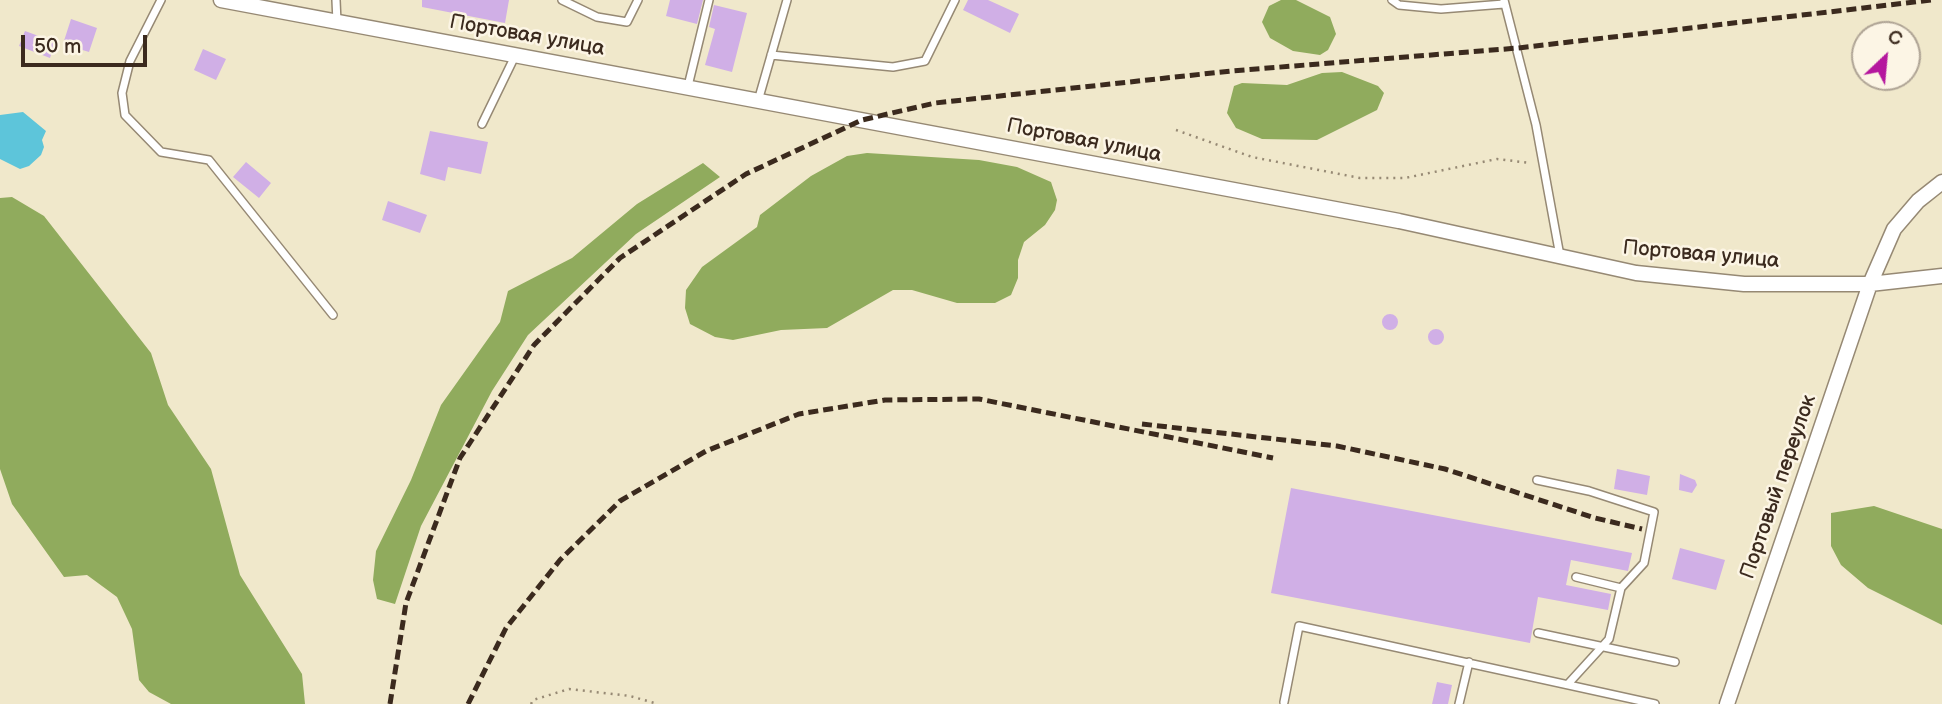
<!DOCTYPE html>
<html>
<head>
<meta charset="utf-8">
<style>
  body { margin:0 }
  #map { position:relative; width:1942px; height:704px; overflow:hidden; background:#f0e8cb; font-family:"Balsamiq Sans",sans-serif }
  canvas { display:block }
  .north { position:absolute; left:1851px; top:21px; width:70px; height:70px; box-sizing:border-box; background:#fcf5e5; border:2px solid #afa495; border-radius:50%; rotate:26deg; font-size:19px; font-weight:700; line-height:28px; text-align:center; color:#3b2a1e }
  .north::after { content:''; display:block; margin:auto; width:24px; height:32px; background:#b5179e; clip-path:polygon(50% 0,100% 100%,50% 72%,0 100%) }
  .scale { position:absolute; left:21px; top:35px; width:126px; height:32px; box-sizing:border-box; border:4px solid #3b2a1e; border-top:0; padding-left:9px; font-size:21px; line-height:24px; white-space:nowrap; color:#3b2a1e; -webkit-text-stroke:5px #fcf5e5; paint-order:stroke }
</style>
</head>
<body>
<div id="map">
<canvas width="1942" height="704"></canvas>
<div class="north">С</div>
<div class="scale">50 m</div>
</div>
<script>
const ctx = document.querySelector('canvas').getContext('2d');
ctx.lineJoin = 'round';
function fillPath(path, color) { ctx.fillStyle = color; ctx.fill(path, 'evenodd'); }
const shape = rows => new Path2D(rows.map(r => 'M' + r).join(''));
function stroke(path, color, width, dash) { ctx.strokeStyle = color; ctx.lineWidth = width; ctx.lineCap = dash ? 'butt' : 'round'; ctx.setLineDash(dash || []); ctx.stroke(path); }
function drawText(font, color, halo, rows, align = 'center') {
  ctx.font = font + ' "Balsamiq Sans",sans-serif'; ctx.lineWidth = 5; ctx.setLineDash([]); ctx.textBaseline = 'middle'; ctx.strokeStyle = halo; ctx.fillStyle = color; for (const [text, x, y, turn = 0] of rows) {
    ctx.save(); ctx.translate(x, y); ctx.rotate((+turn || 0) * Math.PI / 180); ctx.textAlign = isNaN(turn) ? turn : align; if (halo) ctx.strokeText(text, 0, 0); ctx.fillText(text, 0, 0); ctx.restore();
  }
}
const forest = shape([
  [1281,0,1296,0,1330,17,1336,34,1328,50,1320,55,1293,51,1270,38,1262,22,1269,6],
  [1342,72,1378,86,1384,93,1377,110,1317,140,1262,139,1236,128,1227,113,1234,86,1242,83,1287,85,1322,73],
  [867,153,979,160,1017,167,1051,182,1057,200,1055,210,1045,225,1024,242,1018,260,1018,278,1011,295,995,303,957,303,912,290,893,290,827,328,781,330,733,340,715,337,690,324,685,308,686,290,702,267,757,227,760,215,811,176,847,156],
  [703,163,720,177,636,234,528,335,492,391,421,526,395,604,377,599,373,580,376,551,411,480,441,405,500,322,508,291,572,258,637,204],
  [12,197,44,216,151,353,168,405,211,469,240,575,302,674,305,704,171,704,149,692,139,680,132,629,117,597,87,575,64,577,12,504,0,469,0,198],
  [1874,506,1942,529,1942,625,1868,588,1841,565,1831,546,1831,513]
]);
const water = shape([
  [23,112,46,131,42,140,44,147,41,155,29,166,20,169,0,159,0,115]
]);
const building = shape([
  [422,0,509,0,505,23,422,7],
  [670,0,703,0,697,24,666,16],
  [968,0,988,0,1019,14,1010,33,963,10],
  [714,5,747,13,732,72,705,65,715,29,709,27],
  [71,19,97,28,89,52,63,44],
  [25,31,55,42,50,58,19,46],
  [203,49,226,59,216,80,194,70],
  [430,131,488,142,481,174,448,167,445,181,420,174],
  [246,162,271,183,259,198,233,177],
  [388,201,427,215,420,233,382,220],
  '1382 322a8 8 0 1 1 16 0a8 8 0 1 1-16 0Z',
  '1428 337a8 8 0 1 1 16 0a8 8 0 1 1-16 0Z',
  [1617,469,1650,476,1647,495,1614,489],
  [1680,474,1695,480,1697,485,1692,493,1679,490],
  [1291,488,1632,553,1628,571,1571,560,1566,585,1611,594,1608,610,1538,597,1530,643,1271,593],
  [1680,548,1725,560,1716,590,1672,579],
  [1437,682,1452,685,1448,704,1432,704]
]);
const path = shape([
  [1176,130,1252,157,1360,178,1405,178,1497,159,1530,163],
  [531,704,533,700,569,689,630,696,658,704]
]);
const service = shape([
  [161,0,130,61,122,93,125,115,161,152,209,160,333,315],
  [336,0,337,22],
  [562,0,597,17,627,22,638,0],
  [1392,0,1399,5,1441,9,1504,4],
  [1504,0,1536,125,1560,256],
  [771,55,893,67,925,61,955,0],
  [688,86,709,0],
  [758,101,787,0],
  [482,124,515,56],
  [1537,480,1589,491,1654,512,1644,563,1621,588,1609,639,1568,684],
  [1576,577,1621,588],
  [1538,633,1675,662],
  [1284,702,1299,626,1655,704],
  [1459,704,1469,662]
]);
const minor = shape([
  [221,0,1399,221,1636,273,1744,284,1870,284,1942,276],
  [1727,704,1870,284,1894,229,1918,201,1942,182]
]);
const rail = shape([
  [1142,424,1337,446,1445,469,1595,518,1642,529],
  [390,704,406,603,460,458,534,345,620,258,746,174,862,120,935,103,1231,71,1518,48,1932,0],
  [468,704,506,628,560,560,620,501,706,451,799,414,885,400,979,399,1273,458]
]);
const streetNames = [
  ["Портовая улица",527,36,10],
  ["Портовая улица",1084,141,11],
  ["Портовая улица",1701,255,5],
  ["Портовый переулок",1779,487,-71]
];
fillPath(forest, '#90ab5d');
fillPath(water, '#5dc5da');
fillPath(building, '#d0afe6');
stroke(service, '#968974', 10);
stroke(minor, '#968974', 17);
stroke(path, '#968974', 2.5, [2, 5]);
stroke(service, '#fff', 7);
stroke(minor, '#fff', 14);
stroke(rail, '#3b2a1e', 5, [10, 5]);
drawText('21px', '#3b2a1e', '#fcf5e5', streetNames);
</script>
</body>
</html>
